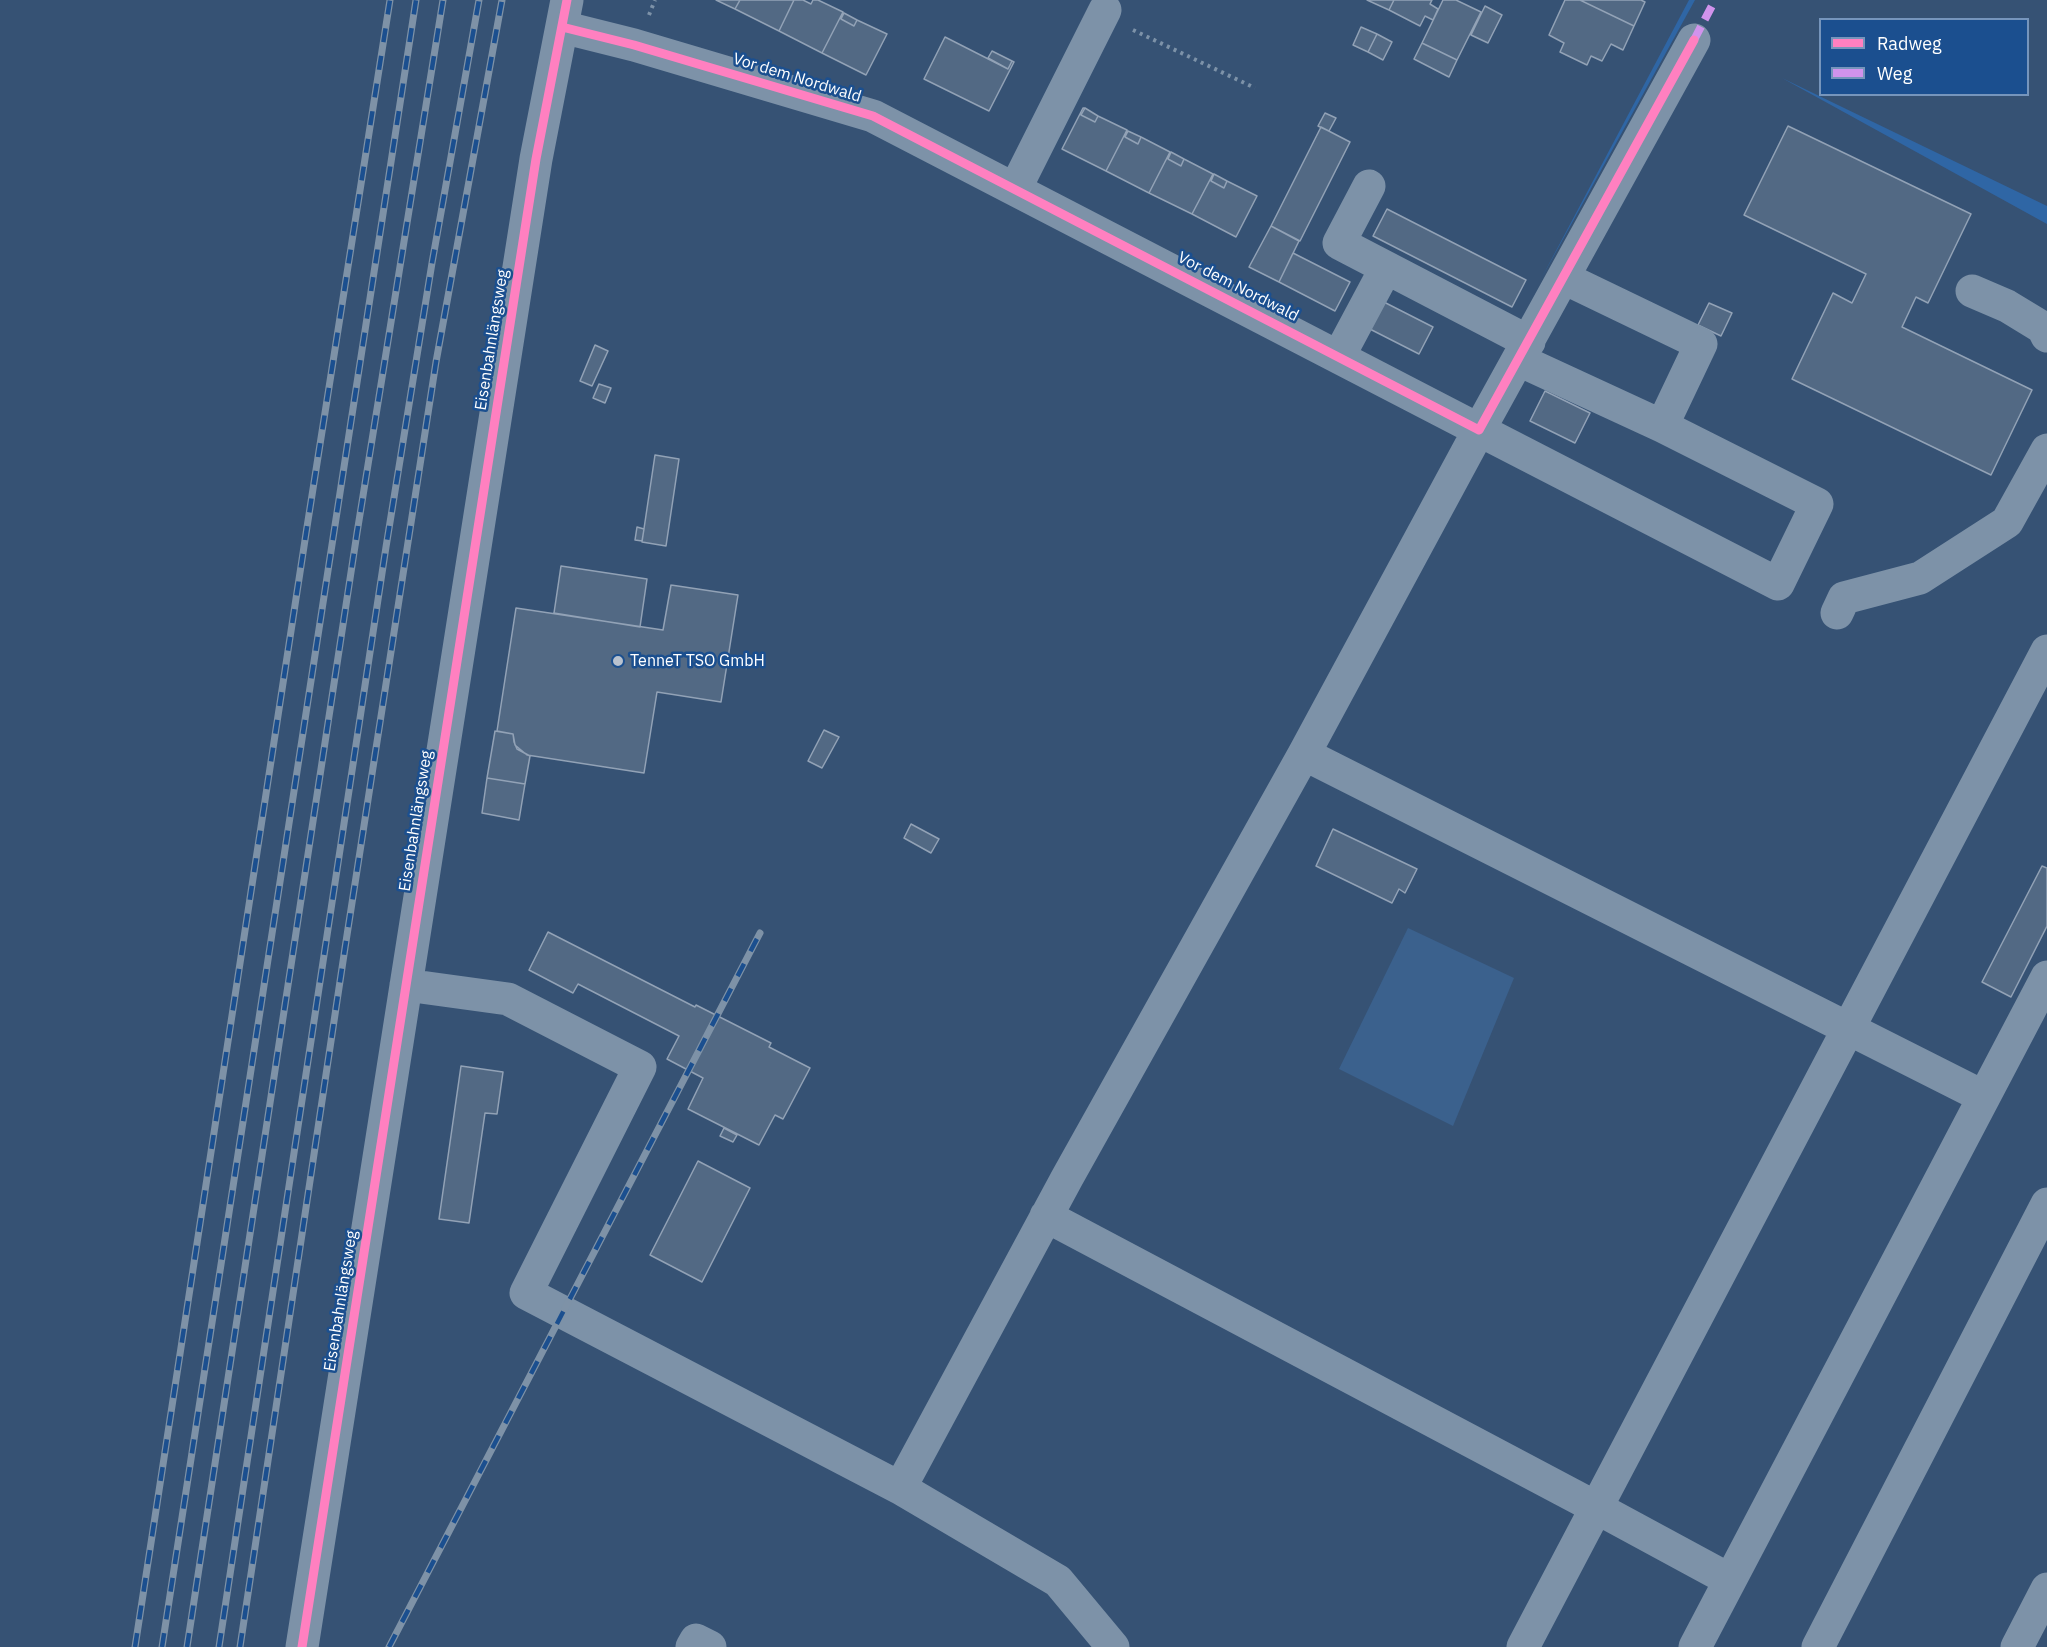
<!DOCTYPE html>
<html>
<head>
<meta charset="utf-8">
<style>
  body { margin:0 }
  #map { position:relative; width:2047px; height:1647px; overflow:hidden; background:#365274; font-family:"IBM Plex Sans",sans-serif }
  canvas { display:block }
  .legend { position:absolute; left:1819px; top:18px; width:210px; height:78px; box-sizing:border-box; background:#1b4f8f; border:2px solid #7695bc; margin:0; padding:8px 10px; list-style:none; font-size:18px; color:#fff }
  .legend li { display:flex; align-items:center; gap:12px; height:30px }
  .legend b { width:30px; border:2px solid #7695bc }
</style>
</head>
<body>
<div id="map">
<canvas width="2047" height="1647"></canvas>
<ul class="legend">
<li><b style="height:8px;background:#ff80c0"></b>Radweg</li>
<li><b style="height:8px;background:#d193ec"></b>Weg</li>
</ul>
</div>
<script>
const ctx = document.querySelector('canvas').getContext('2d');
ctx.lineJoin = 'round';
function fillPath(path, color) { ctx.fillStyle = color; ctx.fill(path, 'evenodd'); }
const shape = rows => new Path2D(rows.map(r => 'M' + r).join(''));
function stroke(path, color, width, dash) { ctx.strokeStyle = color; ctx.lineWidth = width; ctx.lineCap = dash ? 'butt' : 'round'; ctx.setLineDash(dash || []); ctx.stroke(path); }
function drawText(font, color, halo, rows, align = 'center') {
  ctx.font = font + ' "IBM Plex Sans",sans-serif'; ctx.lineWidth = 5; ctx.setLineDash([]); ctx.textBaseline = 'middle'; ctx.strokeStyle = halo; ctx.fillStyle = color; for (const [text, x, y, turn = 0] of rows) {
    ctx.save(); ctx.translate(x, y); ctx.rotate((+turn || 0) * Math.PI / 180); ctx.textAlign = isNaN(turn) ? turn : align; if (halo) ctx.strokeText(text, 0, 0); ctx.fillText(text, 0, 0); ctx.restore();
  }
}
const green = shape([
  [1689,0,1695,0,1541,279],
  [1782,78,2047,206,2047,224]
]);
const water = shape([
  [1408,928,1514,978,1453,1126,1339,1069]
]);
const building = shape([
  [716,0,740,0,735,9,716,0],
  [740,0,794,0,779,31,735,9,740,0],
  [794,0,803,0,811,4,813,0,818,0,843,12,822,53,779,31,794,0],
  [1367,0,1394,0,1389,10,1367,0],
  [1394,0,1432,0,1430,4,1438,9,1433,20,1425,16,1420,26,1389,10,1394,0],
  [1443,0,1456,0,1481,12,1457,60,1422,43,1443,0],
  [1565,0,1580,0,1634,26,1623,50,1611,44,1602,61,1591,56,1587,65,1560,52,1564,43,1549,35,1565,0],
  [1580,0,1641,0,1645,2,1634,26,1580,0],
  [1485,6,1502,15,1488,43,1471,35,1485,6],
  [843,12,841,19,854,26,857,20,887,34,866,75,822,53,843,12],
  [844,13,857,20,854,26,841,19,844,13],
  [1361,27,1377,34,1368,52,1353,45,1361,27],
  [1377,34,1392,42,1383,60,1368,52,1377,34],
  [945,37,1008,69,1012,61,1014,62,989,111,924,79,945,37],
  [1422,43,1457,60,1449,77,1414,59,1422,43],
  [992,51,1012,61,1008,69,988,58,992,51],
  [1083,108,1085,108,1081,115,1095,122,1098,116,1127,130,1106,171,1062,149,1083,108],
  [1085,108,1098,116,1095,122,1081,115,1085,108],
  [1325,113,1336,118,1329,131,1318,126,1325,113],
  [1788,126,1971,214,1928,303,1916,297,1902,327,2032,390,1991,475,1792,379,1833,293,1852,303,1866,274,1744,215,1788,126],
  [1321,127,1350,142,1300,241,1271,226,1321,127],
  [1127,130,1125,137,1138,144,1141,137,1170,152,1149,193,1106,171,1127,130],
  [1128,131,1141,137,1138,144,1125,137,1128,131],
  [1170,152,1168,159,1181,166,1184,159,1213,174,1192,214,1149,193,1170,152],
  [1171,152,1184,159,1181,166,1168,159,1171,152],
  [1213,174,1214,174,1211,181,1224,188,1227,181,1257,196,1236,237,1192,214,1213,174],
  [1214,174,1227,181,1224,188,1211,181,1214,174],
  [1387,209,1526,280,1512,307,1373,236,1387,209],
  [1271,226,1299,241,1279,282,1249,267,1271,226],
  [1293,253,1350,282,1335,311,1279,282,1293,253],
  [1376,298,1433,327,1419,354,1362,325,1376,298],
  [1709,303,1732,313,1721,336,1698,325,1709,303],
  [595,345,608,351,592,386,580,381,595,345],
  [599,384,611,388,605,403,593,398,599,384],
  [1545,391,1590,413,1575,443,1530,421,1545,391],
  [655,455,679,459,666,546,642,542,655,455],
  [637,527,644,529,642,541,635,540,637,527],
  [561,566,647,579,640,627,554,613,561,566],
  [671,585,738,595,721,702,657,692,644,773,527,755,515,745,513,734,497,731,516,608,663,630,671,585],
  [824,730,839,737,822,768,808,761,824,730],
  [495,731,513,734,514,742,517,749,530,756,525,784,487,778,495,731],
  [487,778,525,784,519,820,482,813,487,778],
  [911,824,939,839,931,853,904,838,911,824],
  [1333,829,1417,869,1405,893,1399,889,1392,903,1316,866,1333,829],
  [2042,866,2047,868,2047,926,2011,997,1982,982,2042,866],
  [548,932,695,1007,696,1005,771,1043,769,1047,810,1068,783,1119,775,1115,759,1145,688,1109,703,1078,667,1059,679,1036,578,984,573,993,529,970,548,932],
  [461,1066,503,1072,497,1114,485,1113,469,1223,439,1219,461,1066],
  [724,1128,737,1135,733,1142,720,1136,724,1128],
  [698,1161,750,1188,702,1282,650,1255,698,1161]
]);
const path = shape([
  [649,15,655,0],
  [1133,30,1255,88]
]);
const minor = shape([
  [562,27,634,45,873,116,1479,430,1694,40],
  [1369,186,1339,243,1529,342],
  [1015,189,1105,10],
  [1972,291,2007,306,2043,328,2047,336],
  [1339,356,1386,268],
  [1519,360,1662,426,1701,344,1564,278],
  [1837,613,1844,598,1920,578,2007,522,2047,450],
  [1304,754,1984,1097],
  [406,985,508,999,640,1067,526,1293,900,1488,1058,1581,1113,1647],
  [1046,1216,1597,1508,1730,1580],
  [900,1488,1067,1178,1304,754,1479,430,1778,584,1817,504,1662,426],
  [302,1647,536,159,567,0],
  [692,1647,696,1640,710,1647],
  [1523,1647,2047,651],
  [1695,1647,2047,977],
  [1818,1647,2047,1204],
  [2017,1647,2047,1589]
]);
const rail = shape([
  [135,1647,307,527,390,0],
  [162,1647,416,0],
  [187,1647,357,533,443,0],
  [219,1647,386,547,432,263,479,0],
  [240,1647,345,948,436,362,502,0],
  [389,1647,760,933]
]);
const quiet = shape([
  [1694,40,1715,0]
]);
const cycleway = shape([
  [562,27,634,45,873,116,1479,430,1694,40],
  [302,1647,536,159,567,0]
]);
const markers = [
  [618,661,6,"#b9c2ce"]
];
const streetNames = [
  ["Vor dem Nordwald",797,78,17],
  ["Vor dem Nordwald",1238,287,27],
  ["Eisenbahnlängsweg",492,340,-81],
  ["Eisenbahnlängsweg",416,821,-81],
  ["Eisenbahnlängsweg",341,1301,-81]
];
const poiNames = [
  ["TenneT TSO GmbH",630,661]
];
fillPath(green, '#2f66a5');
fillPath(water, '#3b618d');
fillPath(building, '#526984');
stroke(building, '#92a2b6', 1.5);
stroke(path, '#7d92a8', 4, [3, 4.5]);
stroke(minor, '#7d92a8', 33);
stroke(rail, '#7e92a7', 7);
stroke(rail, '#1b4f8f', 4.5, [14]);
stroke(quiet, '#d193ec', 8, [15, 8]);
stroke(cycleway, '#ff80c0', 9);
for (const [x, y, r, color] of markers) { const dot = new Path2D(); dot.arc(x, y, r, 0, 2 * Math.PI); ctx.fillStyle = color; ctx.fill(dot); stroke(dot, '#1b4f8f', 2); }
drawText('16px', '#fff', '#1b4f8f', streetNames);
drawText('16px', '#fff', '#1b4f8f', poiNames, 'left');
</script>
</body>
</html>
